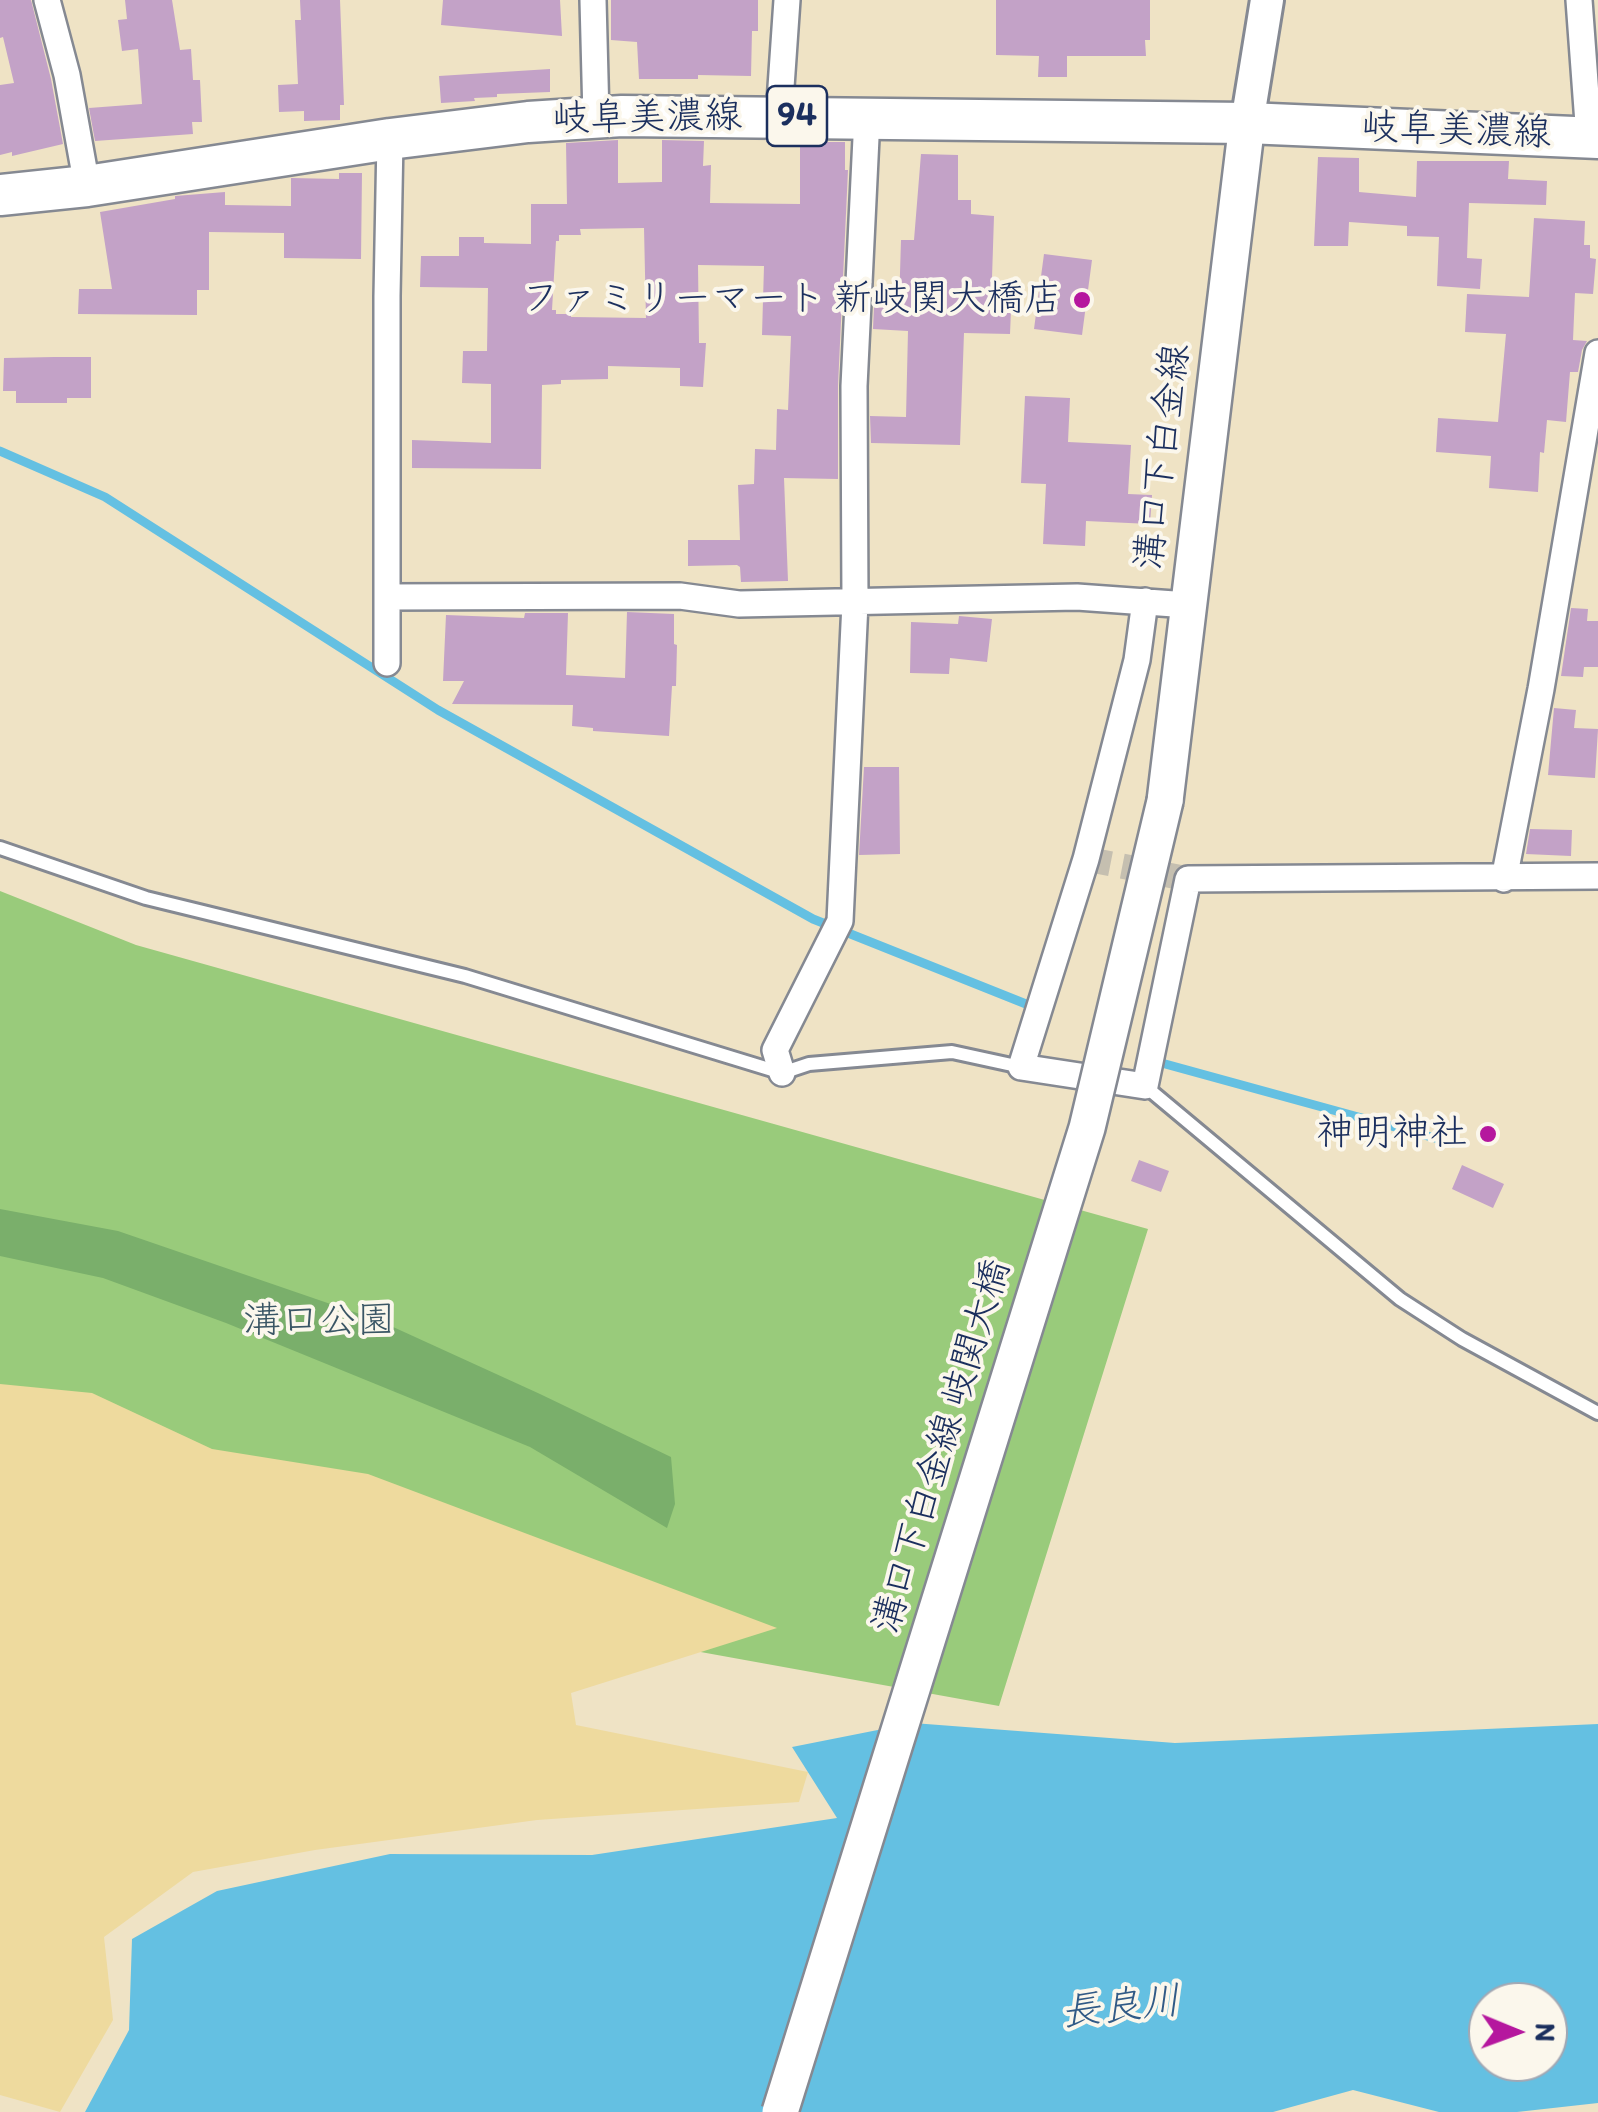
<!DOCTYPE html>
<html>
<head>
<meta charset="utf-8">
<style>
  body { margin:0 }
  #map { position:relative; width:1598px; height:2112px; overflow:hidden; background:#efe3c5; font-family:Itim,sans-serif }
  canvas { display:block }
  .north { position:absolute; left:1468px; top:1982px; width:100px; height:100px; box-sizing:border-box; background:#fbf7ec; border:2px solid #a1a7b3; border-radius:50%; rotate:91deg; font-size:28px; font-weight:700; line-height:40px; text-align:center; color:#1b2f5e }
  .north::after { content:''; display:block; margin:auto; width:35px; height:45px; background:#b5179e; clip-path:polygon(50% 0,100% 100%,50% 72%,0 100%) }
</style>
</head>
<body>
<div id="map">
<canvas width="1598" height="2112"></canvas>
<div class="north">N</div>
</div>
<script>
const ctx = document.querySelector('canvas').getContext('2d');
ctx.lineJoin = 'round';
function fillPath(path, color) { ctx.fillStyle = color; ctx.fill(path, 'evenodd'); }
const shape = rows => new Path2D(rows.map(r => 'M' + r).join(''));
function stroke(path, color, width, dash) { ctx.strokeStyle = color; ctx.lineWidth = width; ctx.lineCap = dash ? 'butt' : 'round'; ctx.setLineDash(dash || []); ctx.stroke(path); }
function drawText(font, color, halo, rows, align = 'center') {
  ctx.font = font + ' Itim,"Klee One",sans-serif'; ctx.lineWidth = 8; ctx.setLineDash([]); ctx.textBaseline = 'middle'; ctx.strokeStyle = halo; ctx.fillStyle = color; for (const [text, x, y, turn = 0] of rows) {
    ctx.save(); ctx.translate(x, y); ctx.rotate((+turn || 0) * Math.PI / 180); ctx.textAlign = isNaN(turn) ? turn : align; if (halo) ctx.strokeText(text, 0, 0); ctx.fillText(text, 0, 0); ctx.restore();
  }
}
const green = shape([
  [0,891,136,945,1148,1229,999,1706,557,1626,0,1589]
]);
const forest = shape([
  [0,1209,118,1231,380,1321,540,1394,671,1457,675,1504,667,1528,530,1447,226,1323,103,1278,0,1256]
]);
const sand = shape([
  [0,1384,92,1393,212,1449,368,1474,777,1628,571,1693,576,1725,808,1772,799,1802,537,1820,315,1850,193,1872,104,1937,113,2020,60,2112,0,2095]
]);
const water = shape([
  [913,1723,1175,1743,1598,1724,1598,2103,1517,2112,1439,2112,1353,2090,1273,2112,85,2112,129,2030,132,1939,217,1891,390,1854,592,1855,837,1818,792,1747],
  [1488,2002,1548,2002,1548,2062,1488,2062]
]);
const stream = shape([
  [0,451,105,497,438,710,813,919,1026,1004],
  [1158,1062,1453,1143]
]);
const building = shape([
  [0,0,31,0,51,79,63,144,12,156,12,152,0,155,0,85,14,83,3,37,0,38],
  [125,0,172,0,180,50,191,49,193,80,200,80,202,122,192,122,193,134,95,141,89,108,142,104,138,49,122,51,118,20,127,19],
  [300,0,340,0,344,105,340,105,340,120,304,121,304,111,279,112,278,85,298,84,295,20,301,20],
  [443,0,560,0,562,36,441,25],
  [611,0,758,0,758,31,752,31,751,76,698,75,698,79,639,79,637,42,611,40],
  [996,0,1150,0,1150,40,1145,40,1146,56,1067,56,1067,77,1038,77,1039,56,996,55],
  [550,69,550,92,497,94,497,97,474,98,475,101,441,103,439,76],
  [618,140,618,183,662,182,662,140,704,141,703,166,711,165,710,203,800,204,800,142,845,142,845,170,848,170,838,386,838,479,784,478,788,581,741,582,740,567,737,565,688,566,688,540,740,540,738,485,754,484,755,449,776,450,777,409,788,410,791,336,762,335,764,266,698,265,699,343,706,343,703,387,680,386,680,368,608,366,608,379,561,380,561,384,542,385,541,469,412,468,412,440,491,443,491,384,462,383,463,351,487,351,488,288,420,287,421,256,459,256,459,237,484,237,484,243,531,244,531,204,567,204,566,143],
  [644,228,646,318,571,317,571,314,556,314,556,310,552,310,556,241,559,241,559,235,581,235,580,229],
  [921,154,958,155,958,200,971,200,971,214,994,216,991,309,1011,310,1010,334,964,333,960,445,871,443,870,416,906,417,908,331,873,329,874,306,899,306,901,240,914,240],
  [1318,157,1359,158,1359,192,1416,197,1417,161,1509,161,1508,179,1547,181,1546,205,1469,203,1467,258,1482,259,1480,289,1437,286,1439,237,1407,236,1407,226,1349,222,1348,246,1314,246],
  [339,173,362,173,361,259,284,258,284,233,209,232,209,290,197,290,197,315,78,314,79,289,112,289,100,212,175,199,175,196,225,192,225,205,291,206,291,178,339,179],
  [1534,218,1585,221,1584,245,1590,245,1590,258,1596,259,1593,294,1575,293,1573,340,1587,341,1582,350,1578,372,1570,372,1566,422,1547,420,1544,453,1540,452,1538,492,1489,488,1491,456,1436,452,1438,418,1498,422,1506,334,1465,332,1467,294,1529,297],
  [1044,254,1092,260,1082,335,1034,329],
  [54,357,91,357,91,398,67,398,67,403,16,403,16,391,3,391,4,358],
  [1025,396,1070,398,1068,442,1131,445,1128,494,1152,495,1150,524,1086,521,1085,546,1043,544,1046,484,1021,483],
  [1571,608,1588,609,1587,621,1598,621,1598,667,1584,667,1583,677,1561,676],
  [627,612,674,614,674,644,677,645,676,686,672,686,669,736,593,731,593,728,572,726,573,705,452,704,464,681,443,681,446,615,524,618,525,613,568,613,566,675,625,678],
  [959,616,992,619,987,662,950,658,949,674,910,673,911,622,958,624],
  [1554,708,1576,710,1574,728,1598,729,1595,778,1548,775],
  [864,767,899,767,900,854,859,855],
  [1530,829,1572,830,1571,856,1526,854],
  [1139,1160,1169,1171,1161,1192,1131,1181],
  [1462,1165,1504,1184,1493,1208,1452,1189]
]);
const minorTunnel = shape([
  [1086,859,1188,879]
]);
const service = shape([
  [0,848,146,898,465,976,782,1073,809,1064,952,1052,1021,1067],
  [1145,1086,1400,1299,1462,1339,1598,1413]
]);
const minor = shape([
  [47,0,67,75,87,186],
  [593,0,596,117],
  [1579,0,1589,137],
  [779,116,787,0],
  [387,597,680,596,739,604,1077,597,1188,605],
  [1145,601,1137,660,1086,859,1021,1067,1145,1086,1188,879,1598,876],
  [387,663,387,296,390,139],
  [1504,879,1541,689,1598,353],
  [782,1073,775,1050,840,921,855,603,854,386,867,117]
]);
const tertiary = shape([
  [1247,123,1267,0]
]);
const secondary = shape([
  [1165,801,1247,123]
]);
const primary = shape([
  [0,195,87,186,390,139,528,122,622,116,1247,123,1598,138]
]);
const secondaryBridge = shape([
  [780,2112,1087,1128,1165,801]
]);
const markers = [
  [1082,300,10,"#b5179e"],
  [1488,1134,10,"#b5179e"]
];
const shields = [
  [797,116,60]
];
const shieldNames = [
  ["94",797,116]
];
const streetNames = [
  ["岐阜美濃線",647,119,-1],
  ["岐阜美濃線",1456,132,2],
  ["溝口下白金線",1164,457,-83],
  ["溝口下白金線 岐関大橋",943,1447,-73]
];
const poiNames = [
  ["ファミリーマート 新岐関大橋店",1062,300],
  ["神明神社",1468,1134]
];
const parkNames = [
  ["溝口公園",319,1322]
];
const waterNames = [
  ["長良川",1121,2009,-6]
];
fillPath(green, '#99cb7b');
fillPath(forest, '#7aaf6b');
fillPath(sand, '#eeda9e');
fillPath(water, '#64c0e2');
stroke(stream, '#64c0e2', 9);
fillPath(building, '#c3a2c7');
stroke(minorTunnel, '#c5bfb0', 25, [25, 12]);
stroke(service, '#858992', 18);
stroke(minor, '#858992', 30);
stroke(tertiary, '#858992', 38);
stroke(secondary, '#858992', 40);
stroke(primary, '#858992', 45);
stroke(service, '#fff', 12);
stroke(minor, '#fff', 25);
stroke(tertiary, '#fff', 32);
stroke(secondary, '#fff', 35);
stroke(primary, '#fff', 40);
stroke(secondaryBridge, '#858992', 40, []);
stroke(secondaryBridge, '#fff', 35);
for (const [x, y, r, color] of markers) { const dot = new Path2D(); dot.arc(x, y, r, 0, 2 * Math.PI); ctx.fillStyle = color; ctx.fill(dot); stroke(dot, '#fbf7ec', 4); }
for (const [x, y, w] of shields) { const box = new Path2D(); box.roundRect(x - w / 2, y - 30, w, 60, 8); ctx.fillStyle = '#fbf7ec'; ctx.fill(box); stroke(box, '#1b2f5e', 2.5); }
drawText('bold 35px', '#1b2f5e', null, shieldNames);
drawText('38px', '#1b2f5e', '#fbf7ec', streetNames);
drawText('38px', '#1b2f5e', '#fbf7ec', poiNames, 'right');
drawText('38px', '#3a5665', '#fbf7ec', parkNames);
drawText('italic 40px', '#315a86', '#fbf7ec', waterNames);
</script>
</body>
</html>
